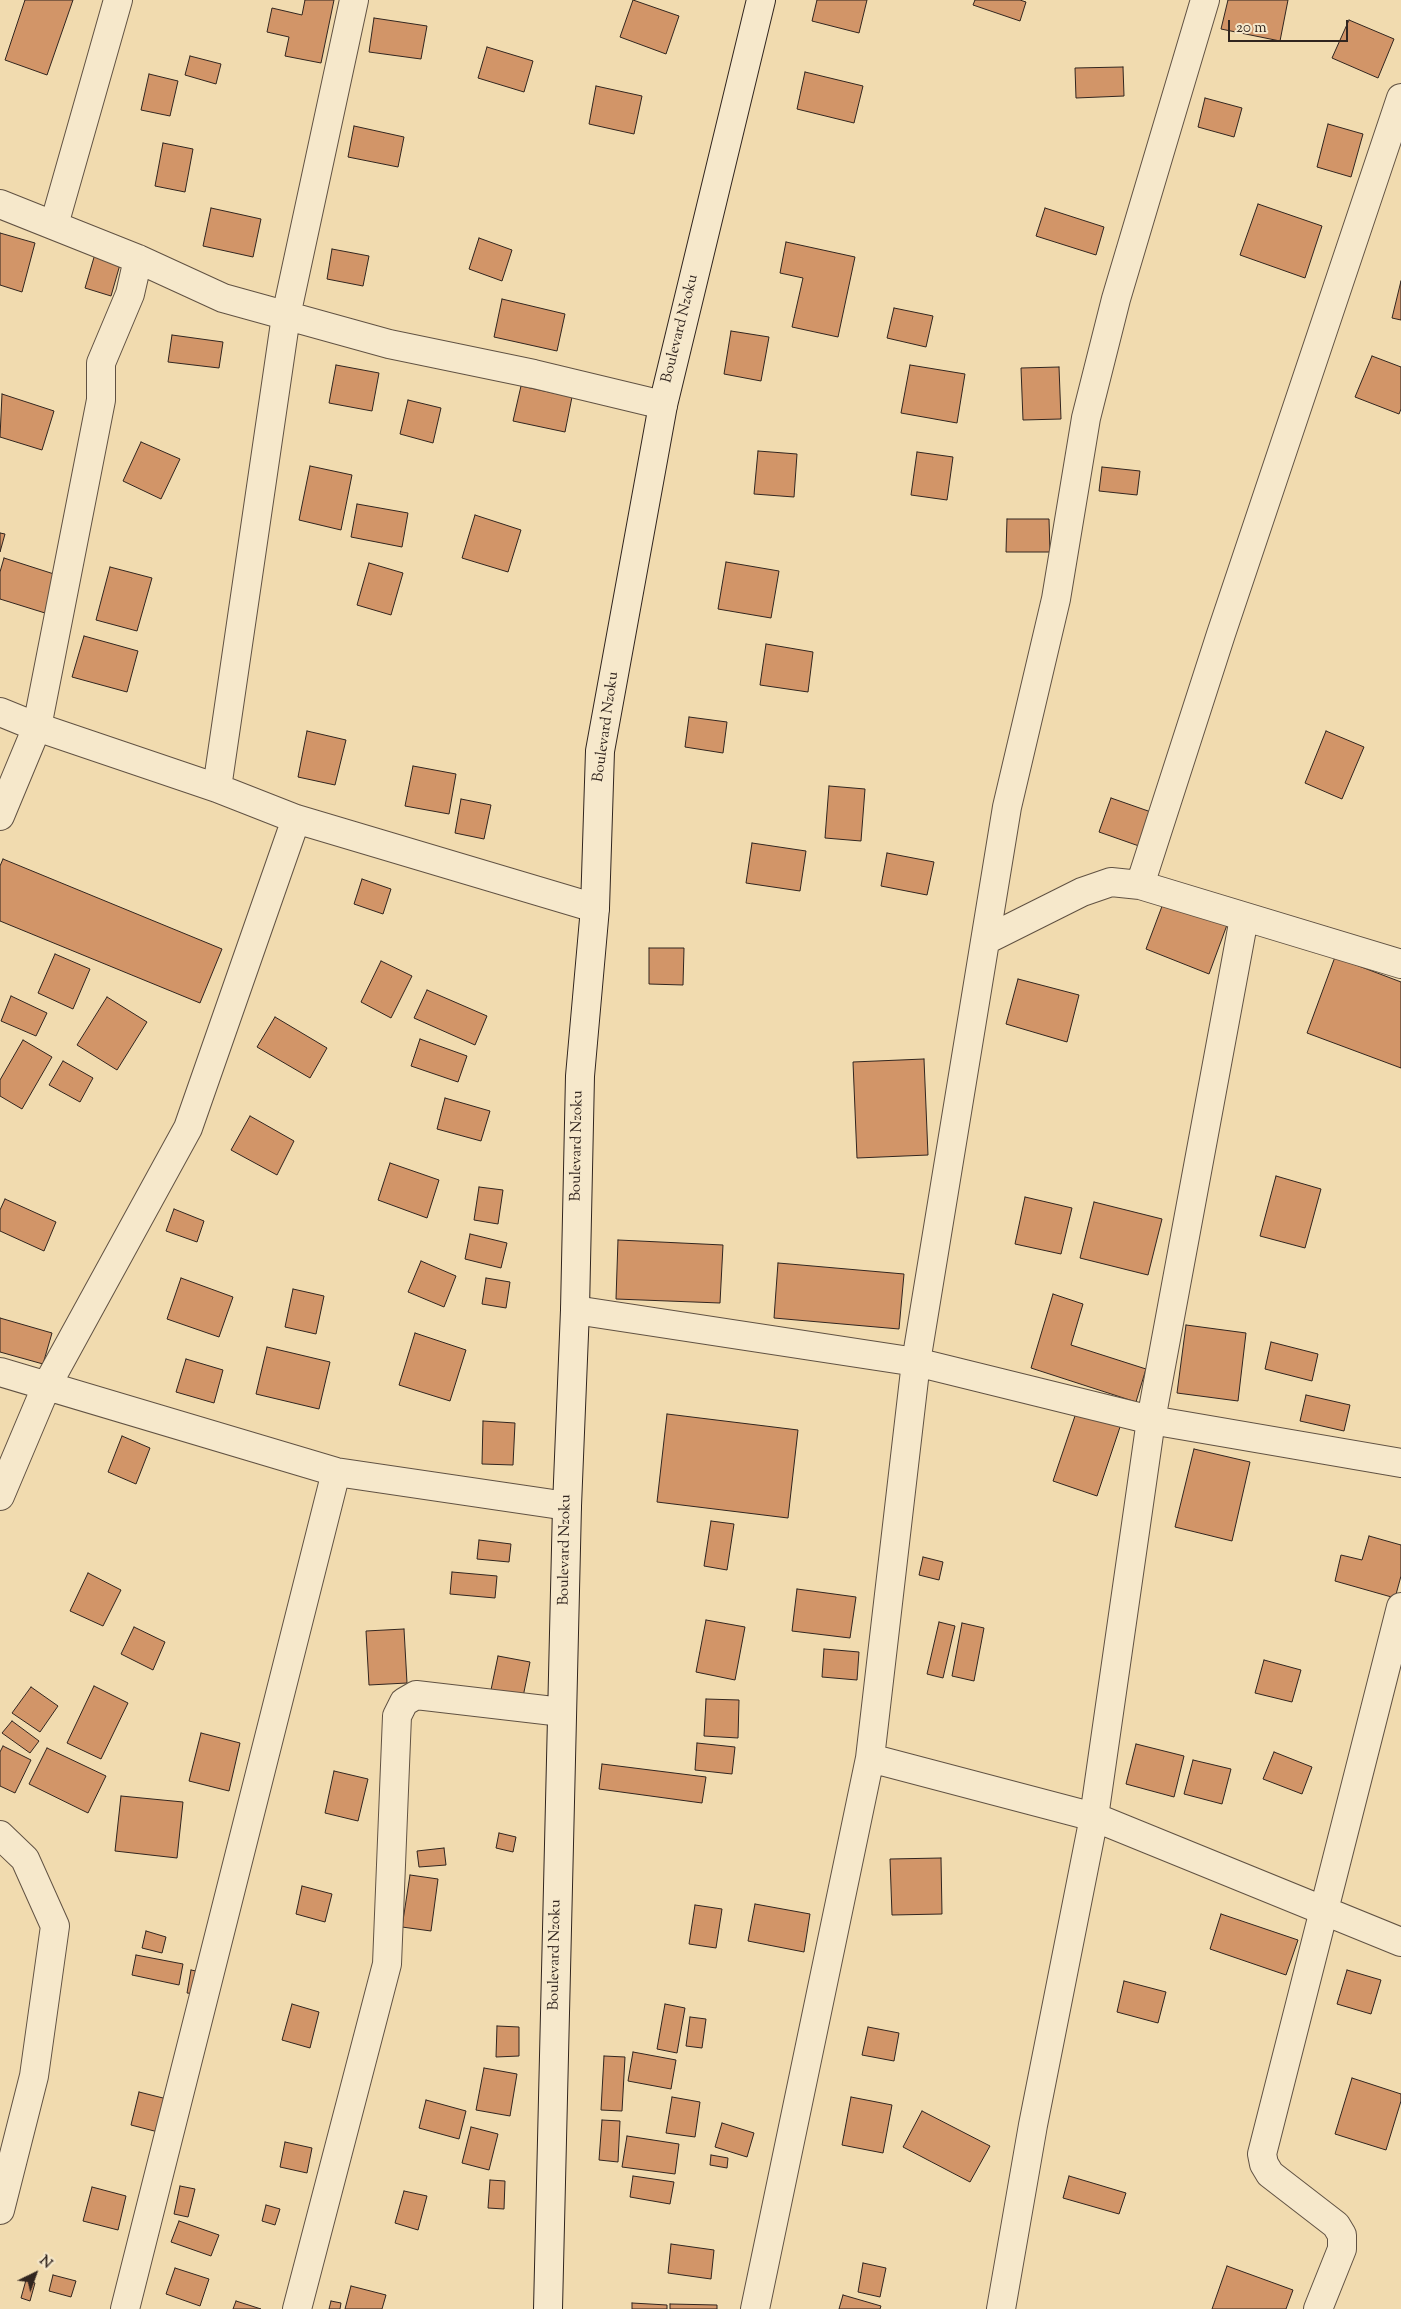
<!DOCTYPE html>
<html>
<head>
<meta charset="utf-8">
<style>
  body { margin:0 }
  #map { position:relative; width:1401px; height:2309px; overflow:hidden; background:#f1dbaf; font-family:"Sorts Mill Goudy",serif }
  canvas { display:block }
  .north { position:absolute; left:10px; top:2249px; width:50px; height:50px; -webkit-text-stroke:4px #f6e8cb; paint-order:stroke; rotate:42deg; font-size:14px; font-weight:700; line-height:20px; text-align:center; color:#31251f }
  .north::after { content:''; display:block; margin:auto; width:18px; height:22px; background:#31251f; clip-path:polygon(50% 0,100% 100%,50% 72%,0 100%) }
  .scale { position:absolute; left:1228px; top:20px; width:120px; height:22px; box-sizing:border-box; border:2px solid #31251f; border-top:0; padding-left:6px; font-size:15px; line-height:18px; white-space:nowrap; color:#31251f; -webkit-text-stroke:4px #f6e8cb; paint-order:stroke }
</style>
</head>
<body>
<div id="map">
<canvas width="1401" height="2309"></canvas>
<div class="north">N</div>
<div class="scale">20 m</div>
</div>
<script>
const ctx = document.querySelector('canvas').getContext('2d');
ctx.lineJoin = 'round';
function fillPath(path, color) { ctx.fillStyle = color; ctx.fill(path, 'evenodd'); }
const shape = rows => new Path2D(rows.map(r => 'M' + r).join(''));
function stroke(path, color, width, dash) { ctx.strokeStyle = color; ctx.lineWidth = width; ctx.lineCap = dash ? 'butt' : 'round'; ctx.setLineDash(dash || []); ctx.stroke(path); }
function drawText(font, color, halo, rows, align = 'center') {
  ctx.font = font + ' "Sorts Mill Goudy",serif'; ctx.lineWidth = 4.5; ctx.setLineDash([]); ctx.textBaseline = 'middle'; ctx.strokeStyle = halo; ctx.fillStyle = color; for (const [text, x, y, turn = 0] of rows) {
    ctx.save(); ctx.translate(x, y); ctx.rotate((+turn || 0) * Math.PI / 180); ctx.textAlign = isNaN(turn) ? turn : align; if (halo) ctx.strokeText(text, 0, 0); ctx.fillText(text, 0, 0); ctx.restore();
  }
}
const building = shape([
  [25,0,73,0,47,75,5,60,25,0],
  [305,0,334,0,321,63,285,56,289,37,267,32,272,8,302,15,305,0],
  [633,0,679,16,666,54,620,37,633,0],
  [817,0,867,0,859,33,812,21,817,0],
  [975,0,1020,0,1026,2,1020,21,973,5,975,0],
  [1228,0,1288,0,1280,41,1221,29,1228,0],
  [374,18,427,26,421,59,369,52,374,18],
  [1349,20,1394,39,1378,78,1332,58,1349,20],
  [487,47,533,61,524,92,478,78,487,47],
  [190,56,221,64,216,84,185,75,190,56],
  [1123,67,1124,96,1076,98,1075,68,1123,67],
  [805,72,863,86,854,123,797,109,805,72],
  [149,74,178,81,170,116,141,110,149,74],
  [596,86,642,96,634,134,589,124,596,86],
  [1205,98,1242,108,1234,137,1198,127,1205,98],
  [1328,124,1363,134,1351,177,1317,167,1328,124],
  [354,126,404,137,398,167,348,157,354,126],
  [163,143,193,149,185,192,155,186,163,143],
  [1258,204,1322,226,1305,278,1240,255,1258,204],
  [211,208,261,219,253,257,203,246,211,208],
  [1045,208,1104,227,1096,255,1036,236,1045,208],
  [0,233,35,243,22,292,0,285,0,233],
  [479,238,512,250,502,281,469,269,479,238],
  [786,242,855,257,838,337,792,327,803,278,780,273,786,242],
  [332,249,369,256,363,286,327,279,332,249],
  [95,254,121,261,111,296,85,288,95,254],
  [1401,281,1401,320,1392,318,1401,281],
  [502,299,565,314,557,351,494,337,502,299],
  [894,308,933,316,926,347,887,338,894,308],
  [731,331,769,337,761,381,724,374,731,331],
  [172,335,223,342,219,368,168,362,172,335],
  [1372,356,1401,367,1401,409,1399,414,1355,397,1372,356],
  [336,365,379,373,372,411,329,403,336,365],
  [910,365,965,374,957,423,901,413,910,365],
  [1059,367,1061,419,1023,420,1021,368,1059,367],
  [521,386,572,397,565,432,513,421,521,386],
  [2,394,54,411,42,450,0,437,2,394],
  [408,400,441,408,433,443,400,434,408,400],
  [141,442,180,459,161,499,123,481,141,442],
  [758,451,797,454,794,497,754,494,758,451],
  [917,452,953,457,947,500,911,495,917,452],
  [310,466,352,475,341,530,299,520,310,466],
  [1102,467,1140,471,1137,495,1099,491,1102,467],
  [357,504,408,513,402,547,351,537,357,504],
  [475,515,521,530,508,572,462,558,475,515],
  [1007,519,1049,519,1050,552,1006,552,1007,519],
  [0,533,5,534,0,552,0,533],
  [4,558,57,575,45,613,0,599,0,572,4,558],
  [726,562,779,571,771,618,718,609,726,562],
  [369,563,403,573,391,615,357,605,369,563],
  [110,567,152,578,137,631,96,620,110,567],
  [84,636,138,651,127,692,72,677,84,636],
  [766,644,813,652,808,692,760,685,766,644],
  [689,717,727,722,723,753,685,747,689,717],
  [307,731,346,740,335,785,298,777,307,731],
  [1326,731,1364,747,1342,799,1305,783,1326,731],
  [413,766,456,774,449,814,405,806,413,766],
  [829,786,865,789,861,841,825,838,829,786],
  [1111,798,1151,812,1139,846,1099,832,1111,798],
  [461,799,491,805,484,839,455,833,461,799],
  [752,843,806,851,800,891,746,883,752,843],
  [887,853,934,862,927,895,881,886,887,853],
  [3,859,222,949,200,1003,0,921,0,866,3,859],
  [362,879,391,889,383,914,354,904,362,879],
  [1164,901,1227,925,1209,974,1146,949,1164,901],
  [649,948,684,948,683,985,649,984,649,948],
  [55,954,90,969,73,1009,38,993,55,954],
  [1335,957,1401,982,1401,1068,1307,1033,1335,957],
  [381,961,412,976,391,1018,361,1002,381,961],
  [1018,979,1079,995,1067,1042,1006,1024,1018,979],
  [427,990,487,1016,475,1045,414,1018,427,990],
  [11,996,47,1013,36,1036,1,1021,11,996],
  [107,997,147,1022,117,1070,77,1045,107,997],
  [275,1017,327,1048,310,1078,257,1047,275,1017],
  [420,1039,467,1056,458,1082,411,1066,420,1039],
  [23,1040,52,1057,22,1109,0,1096,0,1080,23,1040],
  [924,1059,928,1155,857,1158,853,1062,924,1059],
  [63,1061,93,1078,80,1102,49,1085,63,1061],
  [445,1098,490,1111,481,1141,437,1129,445,1098],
  [250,1116,294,1141,277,1175,231,1150,250,1116],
  [390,1163,439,1180,427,1218,378,1200,390,1163],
  [1276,1176,1321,1189,1305,1248,1260,1236,1276,1176],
  [479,1187,503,1190,498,1224,474,1220,479,1187],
  [1025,1197,1072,1208,1061,1254,1015,1244,1025,1197],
  [5,1199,56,1222,44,1251,0,1231,0,1210,5,1199],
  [1094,1202,1162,1219,1148,1275,1080,1258,1094,1202],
  [174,1209,204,1221,197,1242,166,1231,174,1209],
  [470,1234,507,1243,501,1268,465,1259,470,1234],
  [618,1240,723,1245,720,1303,616,1299,618,1240],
  [421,1261,456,1276,444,1307,408,1292,421,1261],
  [778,1263,904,1274,899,1329,774,1318,778,1263],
  [181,1278,233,1297,219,1337,167,1319,181,1278],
  [486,1278,510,1282,506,1308,482,1304,486,1278],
  [293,1289,324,1296,316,1334,285,1327,293,1289],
  [1053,1294,1083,1304,1071,1345,1146,1369,1136,1402,1031,1368,1053,1294],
  [0,1318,52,1333,43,1364,0,1352,0,1318],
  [1186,1325,1246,1333,1238,1401,1177,1393,1186,1325],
  [415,1333,466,1350,450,1401,399,1385,415,1333],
  [1271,1342,1318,1354,1312,1381,1265,1369,1271,1342],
  [267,1347,330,1362,319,1409,256,1394,267,1347],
  [186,1359,223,1370,214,1403,176,1392,186,1359],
  [1306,1395,1350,1405,1344,1431,1300,1421,1306,1395],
  [1077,1410,1121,1424,1097,1496,1053,1481,1077,1410],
  [667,1414,798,1430,788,1518,657,1502,667,1414],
  [483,1421,515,1423,513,1465,482,1464,483,1421],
  [122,1436,150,1448,136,1484,108,1472,122,1436],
  [1194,1449,1250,1462,1232,1541,1175,1527,1194,1449],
  [711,1521,734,1524,727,1570,704,1566,711,1521],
  [1369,1536,1401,1545,1401,1576,1395,1598,1335,1581,1341,1555,1362,1560,1369,1536],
  [479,1540,511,1544,509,1562,477,1559,479,1540],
  [923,1557,943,1562,939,1580,919,1575,923,1557],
  [452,1572,497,1576,495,1598,450,1594,452,1572],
  [88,1573,121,1590,103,1626,70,1611,88,1573],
  [797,1589,856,1597,850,1638,792,1631,797,1589],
  [706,1620,745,1627,735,1680,696,1672,706,1620],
  [939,1622,955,1626,943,1678,927,1674,939,1622],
  [962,1623,984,1628,974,1681,952,1676,962,1623],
  [134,1627,165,1642,153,1670,121,1654,134,1627],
  [404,1629,407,1683,369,1685,366,1631,404,1629],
  [824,1649,859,1652,857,1680,822,1677,824,1649],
  [498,1656,530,1662,523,1697,491,1690,498,1656],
  [1264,1660,1301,1670,1292,1702,1255,1693,1264,1660],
  [94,1686,128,1703,101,1759,67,1743,94,1686],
  [31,1687,58,1706,40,1732,12,1713,31,1687],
  [706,1699,739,1700,738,1738,704,1736,706,1699],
  [12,1721,39,1741,30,1753,2,1733,12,1721],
  [201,1733,240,1743,229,1791,189,1781,201,1733],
  [697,1743,735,1747,732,1774,695,1770,697,1743],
  [1136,1744,1184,1756,1174,1797,1126,1784,1136,1744],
  [3,1746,31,1760,15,1793,0,1786,0,1752,3,1746],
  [47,1748,106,1776,88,1813,29,1784,47,1748],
  [1274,1752,1312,1767,1302,1794,1263,1779,1274,1752],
  [1193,1760,1231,1769,1222,1804,1184,1794,1193,1760],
  [602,1764,706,1777,702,1803,599,1789,602,1764],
  [334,1771,368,1779,358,1821,325,1813,334,1771],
  [121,1796,183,1802,177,1858,115,1851,121,1796],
  [499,1833,516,1837,513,1852,496,1848,499,1833],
  [444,1848,446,1865,419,1867,417,1851,444,1848],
  [941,1858,942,1914,892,1915,890,1859,941,1858],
  [410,1875,438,1879,431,1931,402,1927,410,1875],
  [302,1886,332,1894,325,1922,296,1914,302,1886],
  [755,1904,810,1914,804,1952,748,1941,755,1904],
  [695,1905,722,1909,716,1948,689,1944,695,1905],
  [1221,1914,1298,1940,1286,1975,1210,1949,1221,1914],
  [146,1931,166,1937,162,1953,142,1948,146,1931],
  [136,1955,183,1964,179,1985,132,1975,136,1955],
  [191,1970,201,1972,196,1994,187,1993,191,1970],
  [1347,1970,1381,1980,1371,2014,1337,2004,1347,1970],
  [1124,1981,1166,1992,1158,2023,1117,2012,1124,1981],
  [292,2004,319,2012,310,2048,282,2040,292,2004],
  [665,2004,685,2008,677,2053,657,2049,665,2004],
  [690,2017,706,2019,702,2048,686,2046,690,2017],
  [497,2026,519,2027,519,2056,496,2057,497,2026],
  [868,2027,899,2033,894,2061,862,2055,868,2027],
  [633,2052,676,2060,671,2089,628,2081,633,2052],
  [604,2056,625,2057,622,2111,601,2110,604,2056],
  [484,2068,517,2074,510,2116,476,2110,484,2068],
  [1352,2078,1401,2094,1401,2101,1386,2150,1335,2134,1352,2078],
  [139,2092,171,2100,162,2133,131,2125,139,2092],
  [672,2097,700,2102,695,2137,666,2133,672,2097],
  [851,2097,892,2105,883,2153,842,2145,851,2097],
  [426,2100,466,2111,459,2139,419,2128,426,2100],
  [922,2111,990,2146,970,2182,903,2147,922,2111],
  [602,2120,620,2121,618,2162,599,2160,602,2120],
  [722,2123,754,2133,747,2157,715,2147,722,2123],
  [471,2127,498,2134,489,2170,462,2163,471,2127],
  [627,2136,679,2144,675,2174,622,2167,627,2136],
  [285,2142,312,2148,307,2173,280,2167,285,2142],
  [711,2155,728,2158,727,2168,710,2165,711,2155],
  [633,2176,674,2182,670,2204,630,2197,633,2176],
  [1069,2176,1126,2193,1119,2214,1063,2198,1069,2176],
  [490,2180,505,2181,504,2209,488,2208,490,2180],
  [180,2186,195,2189,188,2217,174,2214,180,2186],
  [92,2187,126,2196,118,2230,83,2221,92,2187],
  [404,2191,427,2196,418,2230,395,2223,404,2191],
  [266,2205,280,2209,275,2225,262,2221,266,2205],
  [179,2221,219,2235,211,2256,171,2242,179,2221],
  [671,2244,714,2250,711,2279,668,2273,671,2244],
  [863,2263,886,2268,880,2297,858,2292,863,2263],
  [1227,2266,1293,2290,1286,2309,1212,2309,1227,2266],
  [175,2268,209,2279,200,2306,166,2294,175,2268],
  [53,2275,76,2281,71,2297,49,2291,53,2275],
  [26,2280,35,2283,30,2301,21,2298,26,2280],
  [351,2286,386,2295,382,2309,345,2309,351,2286],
  [843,2295,881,2306,880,2309,839,2309,843,2295],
  [236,2301,261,2309,233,2309,236,2301],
  [331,2301,341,2303,340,2309,329,2309,331,2301],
  [632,2303,667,2305,667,2309,632,2309,632,2303],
  [670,2304,717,2305,717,2309,670,2309,670,2304]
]);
const street = shape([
  [0,204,138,259,223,298,389,344,534,374,663,405],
  [54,225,118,0],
  [0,712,37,727,217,788,296,819,595,908],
  [217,788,286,316,354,0],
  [0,816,37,727,101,400,101,363,130,294,138,259],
  [1140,885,1221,634,1401,98],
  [986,940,1082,892,1111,882,1140,885,1401,964],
  [575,1310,916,1362,1151,1420,1401,1463],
  [0,1372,336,1472,567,1506],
  [0,1496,46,1387,188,1128,296,819],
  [870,1758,1094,1817,1401,1942],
  [0,1835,25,1859,55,1926,34,2076,0,2210],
  [125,2309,336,1472],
  [297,2309,387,1964,397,1716,404,1702,416,1695,562,1712],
  [755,2309,870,1758,916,1362,1007,807,1056,599,1086,418,1116,299,1205,0],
  [1001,2309,1033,2125,1094,1817,1151,1420,1244,918],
  [1318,2309,1342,2249,1342,2235,1336,2225,1270,2174,1264,2164,1262,2154,1401,1607]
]);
const secondary = shape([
  [548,2309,567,1506,575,1310,580,1076,595,908,600,751,663,405,761,0]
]);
const streetNames = [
  ["Boulevard Nzoku",681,329,-76],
  ["Boulevard Nzoku",607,727,-82],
  ["Boulevard Nzoku",578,1146,-89],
  ["Boulevard Nzoku",566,1550,-89],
  ["Boulevard Nzoku",556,1955,-89]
];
fillPath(building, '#d29568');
stroke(building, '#31251f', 1);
stroke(street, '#615243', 30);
stroke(secondary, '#31251f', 30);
stroke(street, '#f6e8cb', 28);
stroke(secondary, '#f6e8cb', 28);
drawText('15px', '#31251f', '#f6e8cb', streetNames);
</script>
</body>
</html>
